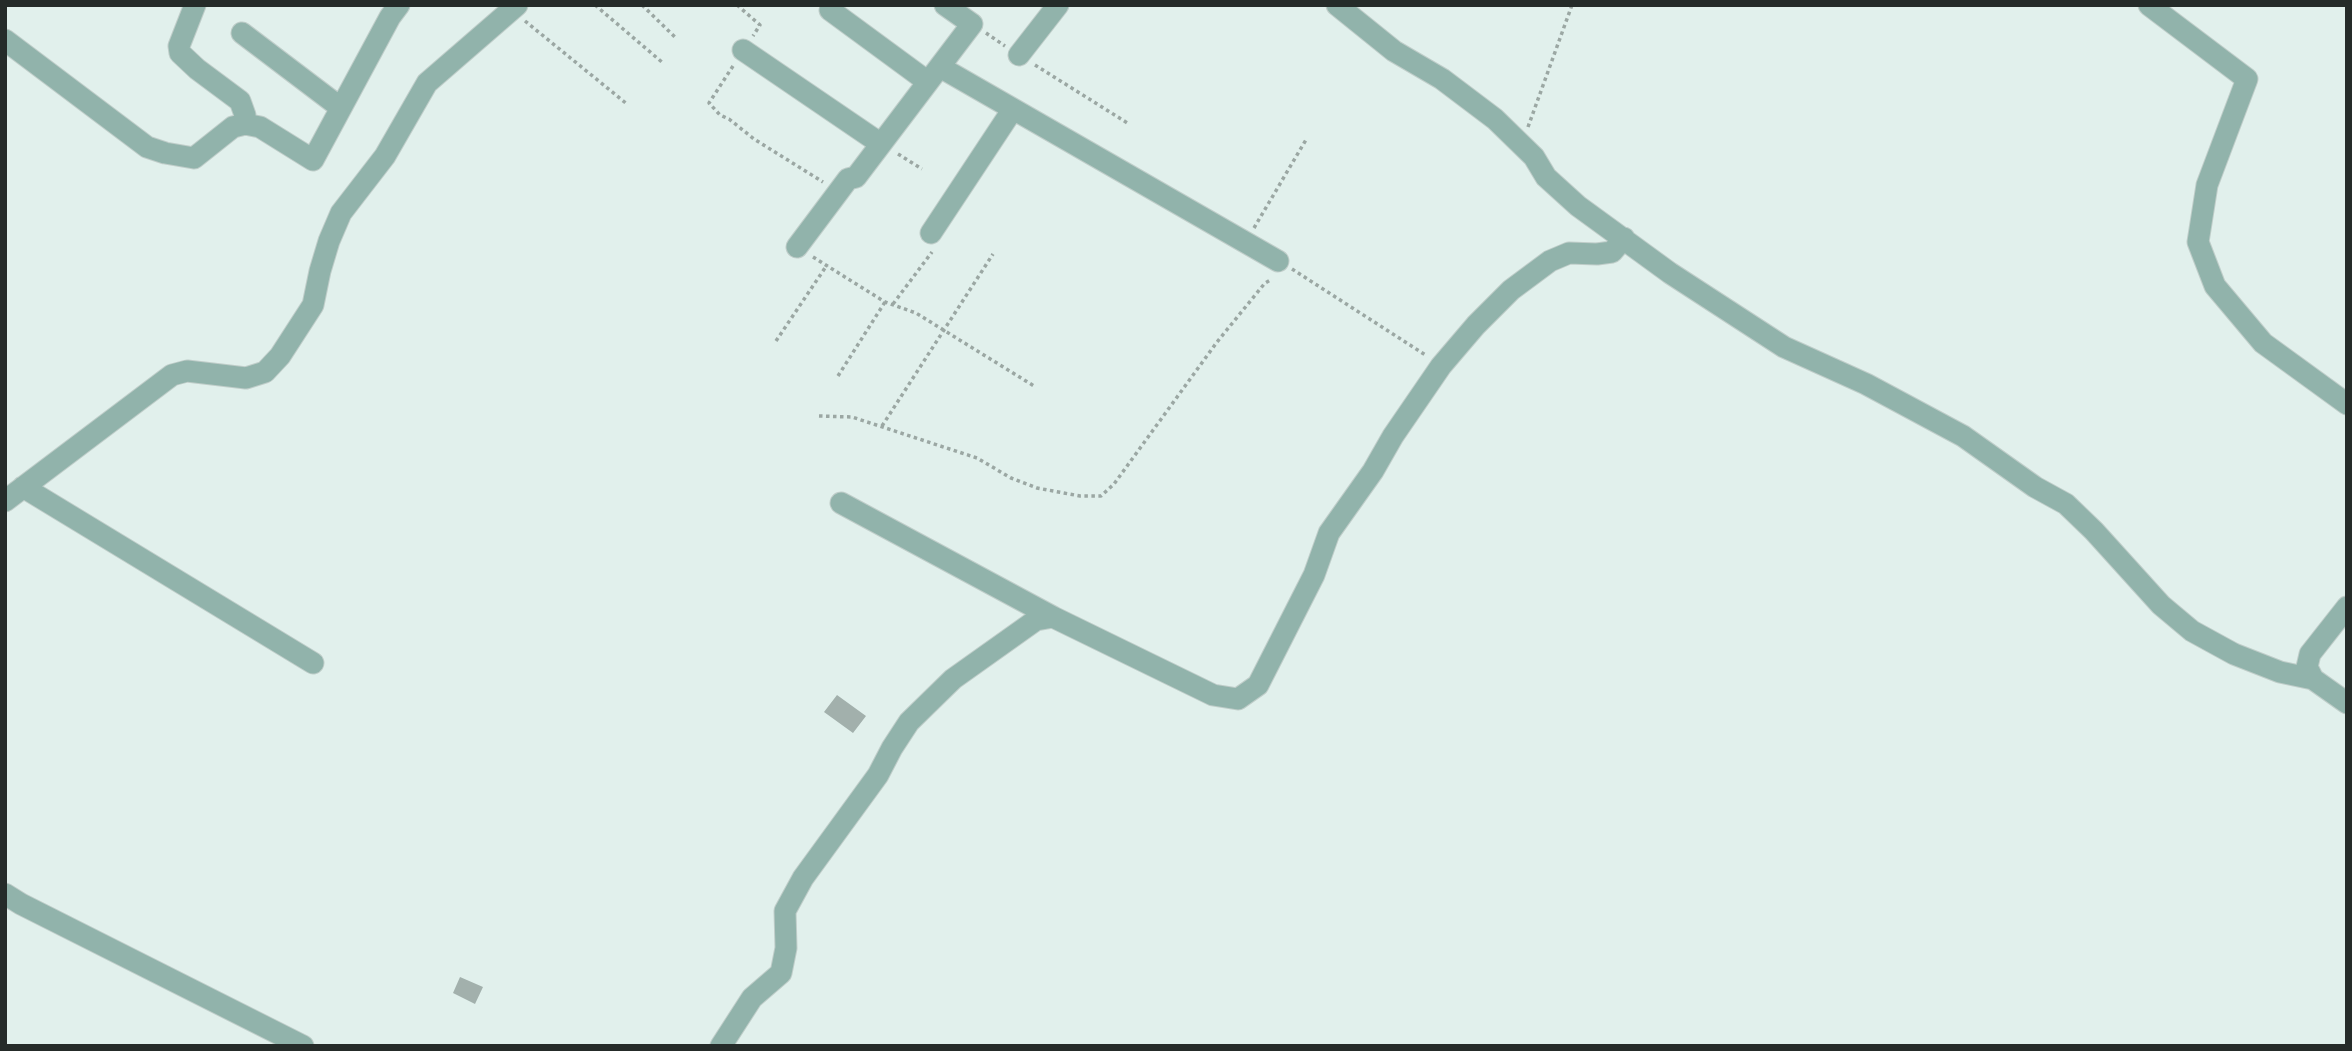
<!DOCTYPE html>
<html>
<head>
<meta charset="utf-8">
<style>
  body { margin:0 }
  #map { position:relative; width:2352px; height:1051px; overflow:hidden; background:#e1f0ec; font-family:Cabin,sans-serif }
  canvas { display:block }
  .frame { position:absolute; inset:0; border:7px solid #252b29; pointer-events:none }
</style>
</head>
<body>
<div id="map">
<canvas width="2352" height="1051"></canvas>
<div class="frame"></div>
</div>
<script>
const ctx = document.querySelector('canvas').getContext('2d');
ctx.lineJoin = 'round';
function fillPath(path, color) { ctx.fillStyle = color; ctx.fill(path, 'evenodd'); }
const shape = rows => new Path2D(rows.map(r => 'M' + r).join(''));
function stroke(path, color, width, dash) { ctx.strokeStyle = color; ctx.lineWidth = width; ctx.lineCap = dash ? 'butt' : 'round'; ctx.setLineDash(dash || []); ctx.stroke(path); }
const building = shape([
  [837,695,866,716,853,733,824,712],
  [460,977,483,987,475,1004,453,993]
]);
const path = shape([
  [595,5,663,63],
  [642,5,677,39],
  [737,5,760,25,753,36],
  [525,21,627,104],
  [986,33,1005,46],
  [1035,65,1129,124],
  [733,66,709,103,720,115,729,119,754,139,823,182],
  [1528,127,1572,5],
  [898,154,922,169],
  [1254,228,1307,138],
  [813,257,885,302,916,313,1034,386],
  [1292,269,1427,356],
  [893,304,932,252],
  [776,341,827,265],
  [838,376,885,302],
  [819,416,852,417,977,458,1011,478,1037,488,1080,496,1101,496,1114,484,1217,342,1265,283,1272,279],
  [882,426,993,254]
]);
const minor = shape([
  [195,5,179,46,180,53,197,69,240,101,245,115,245,124],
  [1337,5,1394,51,1442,79,1495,119,1534,157,1546,177,1578,206,1670,273,1784,347,1866,384,1963,436,2035,487,2066,504,2094,531,2161,605,2192,631,2234,654,2280,672,2313,679],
  [2149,5,2247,79,2207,185,2198,242,2215,286,2263,343,2347,404],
  [830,10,928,82],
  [242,33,341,108],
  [5,40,147,147,165,153,194,158,233,127,245,124,260,127,313,160,390,17,399,5],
  [743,50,881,144],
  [1019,55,1058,5],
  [940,67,1278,261],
  [931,233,1013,109],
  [797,247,848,179,856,177,972,24,945,5],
  [23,487,313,663],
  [5,501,172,375,187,371,246,378,265,372,280,356,313,305,320,271,329,241,341,213,385,156,427,83,517,5],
  [841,503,1053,617],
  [2347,607,2310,654,2307,667,2313,679,2347,703],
  [5,894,21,904,303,1046],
  [721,1046,752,998,781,973,786,948,785,911,803,878,878,775,892,748,909,722,953,679,1036,620,1053,617,1213,695,1238,699,1258,685,1314,575,1329,533,1373,471,1393,436,1441,366,1476,325,1511,290,1550,261,1569,253,1597,254,1612,252,1624,238]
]);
fillPath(building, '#a2b0ac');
stroke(minor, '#bfcdc9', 23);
stroke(path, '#9ba7a3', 3.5, [3.5, 3.5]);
stroke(minor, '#91b3ab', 21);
</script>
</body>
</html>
